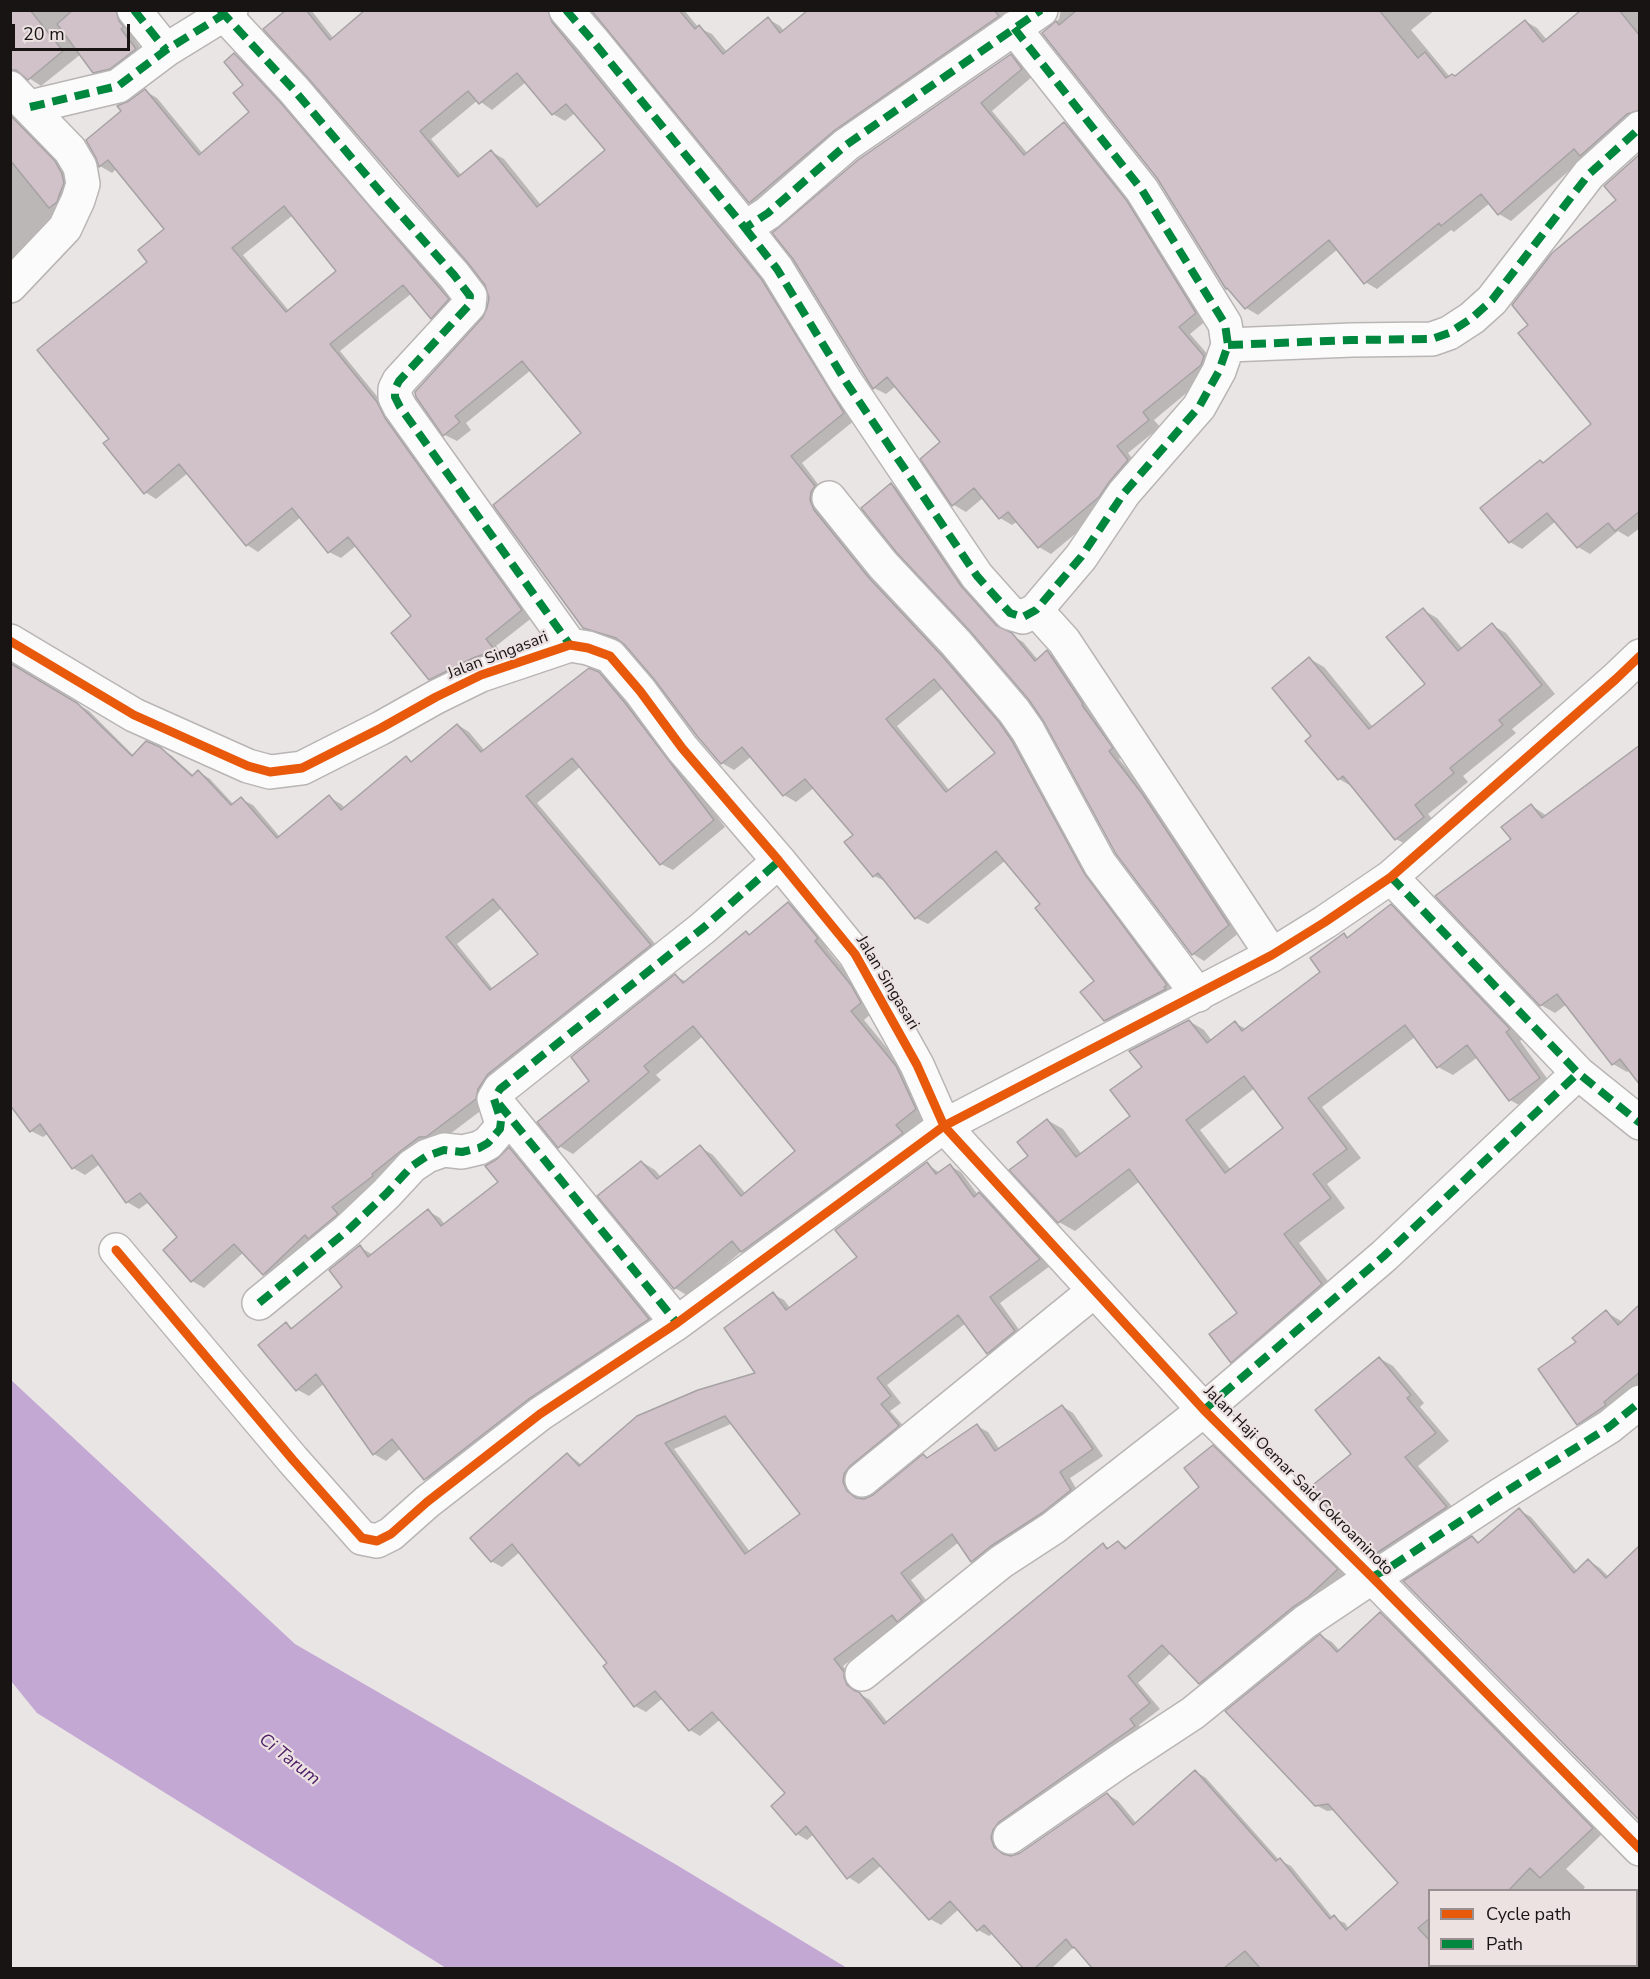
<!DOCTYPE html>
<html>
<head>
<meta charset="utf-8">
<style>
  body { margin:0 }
  #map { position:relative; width:1650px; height:1979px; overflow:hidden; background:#eae5e5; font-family:"Nunito Sans",sans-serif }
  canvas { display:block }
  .frame { position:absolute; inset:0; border:12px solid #181414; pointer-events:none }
  .legend { position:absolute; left:1428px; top:1889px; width:210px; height:78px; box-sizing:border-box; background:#ede2e2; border:2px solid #989090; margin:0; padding:8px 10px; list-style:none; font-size:18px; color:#181414 }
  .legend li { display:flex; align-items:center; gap:12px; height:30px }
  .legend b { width:30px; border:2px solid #989090 }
  .scale { position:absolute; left:12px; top:24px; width:118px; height:27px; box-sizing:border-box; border:3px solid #181414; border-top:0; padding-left:8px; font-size:18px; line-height:21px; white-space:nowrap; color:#181414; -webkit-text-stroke:4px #ede2e2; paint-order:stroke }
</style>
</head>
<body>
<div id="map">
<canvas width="1650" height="1979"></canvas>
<div class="frame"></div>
<ul class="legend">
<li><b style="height:8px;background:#e8590c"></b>Cycle path</li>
<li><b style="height:8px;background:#00873e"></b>Path</li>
</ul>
<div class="scale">20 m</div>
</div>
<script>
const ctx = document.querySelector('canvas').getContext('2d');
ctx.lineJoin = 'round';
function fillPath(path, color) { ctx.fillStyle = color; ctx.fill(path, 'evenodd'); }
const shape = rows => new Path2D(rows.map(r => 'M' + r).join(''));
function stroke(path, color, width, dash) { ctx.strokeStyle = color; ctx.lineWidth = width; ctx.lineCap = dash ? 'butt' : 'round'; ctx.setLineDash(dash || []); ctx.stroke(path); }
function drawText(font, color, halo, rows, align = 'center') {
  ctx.font = font + ' "Nunito Sans",sans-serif'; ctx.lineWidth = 4.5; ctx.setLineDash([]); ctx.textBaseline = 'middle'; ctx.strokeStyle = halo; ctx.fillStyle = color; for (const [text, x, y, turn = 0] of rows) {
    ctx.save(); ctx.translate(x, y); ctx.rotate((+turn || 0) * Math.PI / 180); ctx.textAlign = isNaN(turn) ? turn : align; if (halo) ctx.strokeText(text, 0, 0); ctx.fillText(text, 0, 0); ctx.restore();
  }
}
const water = shape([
  [10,1379,295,1644,675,1864,847,1968,446,1968,37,1713,11,1681]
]);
const shadow = shape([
  [10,10,129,10,135,34,133,37,147,57,106,79,94,72,81,54,41,86,26,76,18,76,10,81],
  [288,10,311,10,334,39,368,10,561,10,774,288,855,420,802,463,954,664,1011,731,1178,992,1117,1027,1105,1020,1096,981,1042,904,1006,860,928,924,916,918,887,882,874,876,855,835,815,787,796,802,784,795,752,756,734,770,722,763,655,678,626,643,596,634,584,627,583,433,531,370,466,423,471,430,457,441,445,435,490,298,487,285],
  [526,82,553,114,565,121,575,113,607,151,541,205,504,159,492,152,462,176,431,139,478,100,492,110],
  [943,688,997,753,950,791,897,726],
  [593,10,684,10,699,28,712,34,727,52,768,19,780,26,784,31,968,10,1029,10,762,209,750,202],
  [1061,10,1435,10,1411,30,1450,77,1456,77,1525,21,1537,28,1547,40,1583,10,1640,10,1640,121,1585,157,1511,221,1499,214,1490,203,1454,232,1451,230,1377,289,1365,282,1338,249,1258,315,1246,308,1231,291,1227,288,1158,178,1044,33,1059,19],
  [235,55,246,62,292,111,460,306,443,324,432,318,412,293,340,351,389,411,533,617,496,646,504,656,442,685,430,678,413,616,357,545,341,558,329,552,301,517,258,552,247,545,188,473,156,499,145,492,111,439,149,262,166,229,117,168,112,173,100,166,98,157,123,111,130,103,145,91,157,98,203,154,251,112,245,85],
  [293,215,338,272,289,311,243,255],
  [1011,56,1023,63,1033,76,992,111,1028,154,1064,124,1076,131,1139,209,1207,320,1190,334,1216,364,1213,371,1154,420,1160,427,1128,453,1139,467,1111,504,1051,554,1039,547,1018,521,1012,525,1000,518,984,497,966,512,954,505,922,459,942,442,896,386,886,394,874,388,794,258],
  [10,112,67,170,76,190,10,278],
  [1640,156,1640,528,1628,537,1618,531,1590,554,1578,547,1556,521,1522,549,1510,542,1544,464,1593,424,1530,325,1618,200],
  [892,485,903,491,973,595,1006,632,1023,642,1038,660,1047,652,1059,659,1123,755,1119,759,1155,803,1240,932,1204,961,1193,954,1046,721],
  [1423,610,1437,618,1463,649,1492,625,1506,633,1555,694,1512,729,1516,733,1463,776,1468,782,1428,814,1437,825,1411,847,1396,839,1353,787,1339,779,1313,736,1310,659,1324,667,1373,727,1427,684],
  [10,665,89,711,134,756,159,748,172,756,194,776,199,772,210,779,234,805,241,799,253,805,280,837,329,797,341,804,345,808,406,758,413,762,458,725,469,732,485,751,598,673,611,680,637,711,725,827,673,870,661,864,581,766,537,803,662,952,487,1106,438,1143,275,1280,264,1274,244,1252,204,1288,192,1281,165,1250,179,1237,149,1202,139,1209,127,1202,100,1164,85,1175,73,1168,49,1133,43,1137,31,1131],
  [502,908,540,954,493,989,457,944],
  [1640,745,1640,1083,1630,1070,1627,1072,1613,1064,1567,1004,1555,1013,1541,1005,1513,840,1532,806,1547,816],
  [789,904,802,912,831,947,827,949,864,994,874,1011,864,1020,910,1076,929,1117,756,1259,742,1251,688,1296,675,1288,642,1162,655,1170,661,1177,700,1147,713,1155,746,1194,797,1152,703,1036,656,1075,661,1080,573,1154,559,1146,591,1081,675,976,687,982,746,933,751,936],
  [1391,906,1407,915,1524,1038,1520,1041,1554,1088,1526,1109,1510,1100,1478,1057,1453,1075,1438,1067,1415,1037,1322,1107,1361,1158,1327,1184,1345,1208,1299,1243,1337,1293,1247,1370,1232,1362,1239,1313,1140,1181,1075,1231,1059,1222,1030,1156,1047,1120,1063,1129,1082,1155,1132,1117,1144,1068,1189,1021,1204,1030,1212,1041,1235,1023,1246,1029,1323,972,1344,935,1349,938],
  [1255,1088,1285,1129,1231,1170,1200,1130],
  [509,1149,521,1156,660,1326,437,1485,425,1478,401,1448,386,1461,374,1454,325,1383,309,1396,296,1389,286,1324,294,1329,344,1287,360,1247,373,1255,428,1211,440,1218,445,1225,500,1182,498,1160],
  [927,1164,940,1173,950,1166,961,1172,978,1195,979,1194,990,1200,1050,1266,1000,1303,1025,1338,999,1359,988,1353,966,1323,887,1385,901,1403,890,1411,909,1432,854,1490,858,1499,865,1500,874,1496,924,1456,929,1459,977,1426,988,1432,1000,1450,1062,1406,1073,1413,1103,1456,1070,1478,1081,1497,983,1567,972,1561,959,1542,911,1580,932,1608,901,1622,843,1666,854,1680,854,1685,858,1693,870,1700,888,1723,1103,1544,1110,1549,1118,1542,1128,1548,1201,1487,1213,1447,1224,1453,1348,1576,1211,1689,1200,1683,1171,1653,1138,1683,1160,1709,1139,1725,1145,1733,1002,1845,1005,1855,1011,1857,1021,1854,1107,1794,1118,1801,1137,1824,1195,1771,1206,1778,1279,1860,1291,1866,1333,1918,1345,1923,1349,1929,1400,1884,1336,1810,1327,1811,1316,1805,1321,1636,1332,1642,1340,1651,1380,1614,1391,1620,1602,1834,1566,1869,1585,1887,1583,1890,1430,1890,1430,1966,1549,1966,1547,1968,1163,1968,1149,1953,1130,1968,1094,1968,1079,1950,1074,1947,1052,1968,1025,1968,993,1933,989,1936,978,1930,959,1909,941,1925,930,1919,882,1865,859,1884,848,1877,814,1834,807,1840,797,1834,787,1793,721,1719,700,1736,690,1730,663,1698,646,1712,635,1706,609,1663,520,1552,502,1567,491,1561,568,1454,582,1465,758,1374,773,1294,784,1300,790,1308,859,1258],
  [733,1423,802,1515,750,1552,674,1449],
  [1640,1305,1640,1393,1593,1432,1578,1424,1578,1343,1606,1312,1623,1322],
  [1379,1358,1393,1366,1424,1403,1420,1407,1449,1441,1418,1466,1460,1516,1390,1561,1376,1553],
  [1519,1510,1531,1517,1578,1572,1589,1561,1600,1568,1609,1577,1640,1815,1472,1538,1480,1543]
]);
const building = shape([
  [10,10,30,10,63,51,28,80,16,70,10,70,10,10],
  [73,10,116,10,119,21,124,27,121,29,136,49,110,69,93,73,57,24,73,10],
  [286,10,306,10,330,40,365,10,548,10,552,22,762,280,844,413,791,456,815,486,811,492,810,500,814,510,869,578,942,656,999,722,1012,741,1084,873,1167,985,1164,987,1166,989,1104,1021,1080,992,1094,981,1035,908,1040,904,996,851,915,919,878,873,873,877,844,842,853,835,805,779,783,796,742,747,721,764,697,736,654,679,624,644,616,638,583,628,493,505,581,433,522,361,455,416,460,422,443,436,416,397,415,392,483,317,487,308,489,298,485,285,468,263,308,78,263,29,286,10],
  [517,73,552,115,566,104,605,150,537,207,491,150,458,177,420,131,468,91,479,104,517,73],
  [934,679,995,753,946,792,886,719,934,679],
  [591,10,679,10,695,29,699,25,723,54,768,17,780,33,808,10,994,10,999,16,835,130,749,203,591,10],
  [1077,10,1379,10,1418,58,1425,52,1446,78,1452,74,1455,76,1525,20,1543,42,1581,10,1619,10,1640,36,1640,110,1627,114,1580,156,1574,149,1498,215,1481,194,1441,226,1439,223,1364,284,1329,240,1245,309,1227,288,1226,289,1157,178,1042,33,1056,21,1059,25,1077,10],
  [234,53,280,102,449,299,431,319,403,285,330,344,377,402,385,418,522,610,486,639,494,649,490,652,473,658,429,680,391,633,411,616,348,537,328,553,292,508,246,546,179,464,144,494,103,443,109,439,37,350,147,262,138,250,164,229,108,160,99,167,96,158,86,140,121,111,117,106,129,101,145,89,199,155,249,112,233,93,243,85,224,62,234,53],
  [284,206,336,271,286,312,232,248,284,206],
  [1011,54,1022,69,981,103,1024,155,1064,122,1127,201,1196,313,1179,327,1204,356,1201,365,1143,412,1149,420,1117,446,1128,460,1110,481,1099,497,1038,548,1008,512,999,519,974,488,952,506,920,459,940,442,887,377,873,389,793,259,772,233,858,160,1011,54],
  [10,115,55,161,62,174,64,183,60,193,57,202,49,208,10,160,10,115],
  [1640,154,1640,511,1615,531,1608,523,1577,548,1547,513,1509,543,1480,508,1540,460,1543,463,1591,424,1518,333,1528,325,1512,305,1552,253,1616,200,1604,186,1640,154],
  [891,483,961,586,996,625,1012,633,1035,661,1047,650,1083,704,1082,705,1113,748,1109,751,1143,795,1229,925,1192,955,1116,854,1044,722,1029,700,970,631,897,553,861,508,891,483],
  [1423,608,1458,651,1492,623,1542,685,1499,720,1503,725,1450,768,1454,773,1415,805,1424,817,1395,840,1343,776,1338,780,1305,741,1311,736,1272,688,1309,657,1369,729,1425,684,1386,637,1423,608],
  [10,663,77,703,132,756,146,741,160,747,192,776,198,770,231,805,241,797,277,838,329,795,341,810,406,756,411,762,457,724,481,752,589,668,599,672,625,703,714,820,660,865,572,758,526,796,651,945,488,1074,478,1089,476,1099,426,1137,419,1137,402,1150,372,1174,373,1176,332,1207,338,1214,308,1239,305,1235,263,1275,234,1244,191,1282,163,1250,177,1237,140,1193,126,1203,92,1155,72,1169,40,1124,30,1132,10,1105,10,663],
  [493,899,538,954,490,990,446,937,493,899],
  [1640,745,1640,1085,1620,1059,1612,1065,1557,994,1540,1006,1435,896,1511,839,1501,827,1531,804,1542,818,1640,745],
  [788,902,818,938,815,941,851,985,861,1003,851,1011,896,1066,916,1109,896,1125,903,1133,741,1252,732,1241,674,1289,597,1196,641,1161,657,1179,700,1145,741,1196,795,1151,693,1026,644,1066,649,1072,558,1148,537,1122,589,1081,571,1057,675,974,683,983,746,931,749,935,788,902],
  [1391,904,1510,1029,1506,1032,1540,1078,1509,1101,1467,1045,1437,1068,1405,1025,1308,1098,1347,1149,1313,1174,1331,1198,1284,1234,1322,1284,1231,1363,1209,1334,1237,1313,1129,1169,1058,1223,1009,1170,1028,1156,1017,1142,1047,1119,1076,1157,1130,1116,1110,1090,1142,1067,1129,1051,1189,1020,1207,1043,1235,1021,1242,1031,1320,972,1310,958,1344,933,1347,938,1391,904],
  [1244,1076,1283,1128,1225,1173,1186,1120,1244,1076],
  [509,1147,649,1319,530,1398,424,1480,392,1439,373,1455,316,1374,296,1391,258,1345,286,1322,291,1329,342,1287,329,1270,360,1245,368,1257,428,1209,441,1226,498,1182,485,1166,497,1159,509,1147],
  [927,1162,936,1174,950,1164,974,1197,979,1192,1040,1259,990,1297,1015,1331,987,1354,958,1315,877,1378,891,1396,881,1404,899,1426,850,1466,844,1474,843,1482,847,1491,856,1498,864,1499,873,1495,923,1454,927,1458,977,1424,995,1451,1062,1405,1093,1449,1060,1472,1071,1490,1042,1513,991,1546,971,1562,952,1534,901,1573,922,1601,897,1622,892,1615,834,1659,844,1672,844,1677,847,1685,855,1691,859,1692,884,1724,1103,1543,1107,1549,1118,1541,1125,1549,1199,1487,1184,1468,1213,1445,1338,1569,1308,1597,1293,1607,1199,1684,1162,1645,1128,1676,1150,1703,1130,1719,1135,1726,999,1822,993,1830,991,1838,994,1847,1003,1854,1011,1856,1020,1853,1107,1793,1133,1825,1195,1770,1276,1861,1280,1858,1330,1919,1334,1915,1346,1930,1398,1883,1328,1804,1315,1806,1225,1711,1320,1634,1337,1652,1380,1612,1593,1828,1540,1878,1530,1868,1509,1890,1430,1890,1430,1918,1418,1928,1430,1941,1430,1968,1260,1968,1245,1951,1224,1968,1092,1968,1074,1947,1073,1948,1066,1939,1035,1968,1023,1968,984,1925,977,1931,950,1901,929,1920,873,1858,847,1879,806,1826,796,1835,771,1806,785,1793,712,1712,689,1731,655,1691,634,1707,603,1666,607,1663,512,1544,491,1562,470,1538,567,1453,579,1466,637,1416,698,1390,755,1373,724,1328,773,1292,786,1310,857,1257,835,1230,927,1162],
  [725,1416,800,1514,745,1554,665,1443,725,1416],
  [1640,1304,1640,1372,1604,1402,1606,1405,1577,1425,1538,1369,1576,1342,1572,1338,1606,1310,1618,1325,1640,1304],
  [1379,1357,1411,1395,1407,1398,1436,1433,1405,1457,1447,1507,1375,1554,1309,1488,1351,1454,1315,1410,1379,1357],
  [1519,1508,1574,1573,1588,1559,1606,1578,1640,1545,1640,1821,1403,1581,1472,1536,1478,1543,1519,1508]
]);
const minor = shape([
  [134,10,166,50],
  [220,10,294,90,384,196,454,275,470,296,469,305,399,381,395,389,395,397,400,407,570,645],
  [566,10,592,40,745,228,768,213,846,145,1041,10],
  [10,88,70,150,80,167,83,184,78,200,65,228,10,286],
  [30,107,118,86,166,50,231,10],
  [745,228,777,269,846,382,977,576,1010,613,1023,617,1036,610,1081,557,1124,493,1199,407,1219,371,1228,345,1225,324,1142,190,1014,28],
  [1228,345,1352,340,1432,339,1449,333,1472,318,1492,300,1589,174,1640,128],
  [829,498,883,565,956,643,1014,711,1028,731,1100,864,1198,995],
  [1036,610,1064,641,1272,955],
  [10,641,134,715,248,766,270,772,302,768,381,728,436,697,481,675,570,645,588,648,610,656,640,691,682,748,779,861,855,954,917,1065,944,1126,1204,1410,1372,1577,1640,1849],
  [1391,877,1578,1073,1640,1123],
  [494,1099,677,1323],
  [116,1250,293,1460,362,1538,377,1541,391,1534,427,1502,540,1414,677,1323,944,1126,1272,955,1325,922,1391,877,1616,679,1640,656],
  [259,1303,347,1231,386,1194,412,1166,427,1156,444,1150,462,1152,479,1148,488,1143,500,1129,501,1121,494,1099,500,1089,703,928,779,861],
  [862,1480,1094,1291],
  [862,1674,1001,1562,1053,1528,1204,1410,1384,1256,1578,1073],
  [1010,1837,1120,1761,1193,1713,1305,1622,1372,1577,1389,1568,1500,1495,1609,1427,1640,1402],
  [1626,1968,1629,1966]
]);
const quiet = shape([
  [134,10,166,50],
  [220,10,294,90,384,196,454,275,470,296,469,305,399,381,395,389,395,397,400,407,570,645],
  [566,10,592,40,745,228,768,213,846,145,1041,10],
  [30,107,118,86,166,50,231,10],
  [745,228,777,269,846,382,977,576,1010,613,1023,617,1036,610,1081,557,1124,493,1199,407,1219,371,1228,345,1225,324,1142,190,1014,28],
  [1228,345,1352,340,1432,339,1449,333,1472,318,1492,300,1589,174,1640,128],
  [1391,877,1578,1073,1640,1123],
  [499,1104,677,1323],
  [259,1303,347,1231,386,1194,412,1166,427,1156,444,1150,462,1152,479,1148,488,1143,500,1129,501,1121,494,1099,500,1089,703,928,779,861],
  [1204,1410,1384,1256,1578,1073],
  [1372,1577,1389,1568,1500,1495,1609,1427,1640,1402]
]);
const cycleway = shape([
  [10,641,134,715,248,766,270,772,302,768,381,728,436,697,481,675,570,645,588,648,610,656,640,691,682,748,779,861,855,954,917,1065,944,1126,1204,1410,1372,1577,1640,1849],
  [116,1250,293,1460,362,1538,377,1541,391,1534,427,1502,540,1414,677,1323,944,1126,1272,955,1325,922,1391,877,1616,679,1640,656]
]);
const streetNames = [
  ["Jalan Singasari",498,656,-21],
  ["Jalan Singasari",887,983,59],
  ["Jalan Haji Oemar Said Cokroaminoto",1298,1481,45]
];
const waterNames = [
  ["Ci Tarum",289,1760,38]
];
fillPath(water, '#c3a8d4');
fillPath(shadow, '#0003');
fillPath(building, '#d1c2ca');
stroke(building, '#a6a2a3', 1.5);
stroke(minor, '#b9b5b5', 36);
stroke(minor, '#fcfbfb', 33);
stroke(quiet, '#00873e', 8, [15, 8]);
stroke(cycleway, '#e8590c', 9);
drawText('16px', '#181414', '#ede2e2', streetNames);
drawText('italic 18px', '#4e1f68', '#ede2e2', waterNames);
</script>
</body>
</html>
